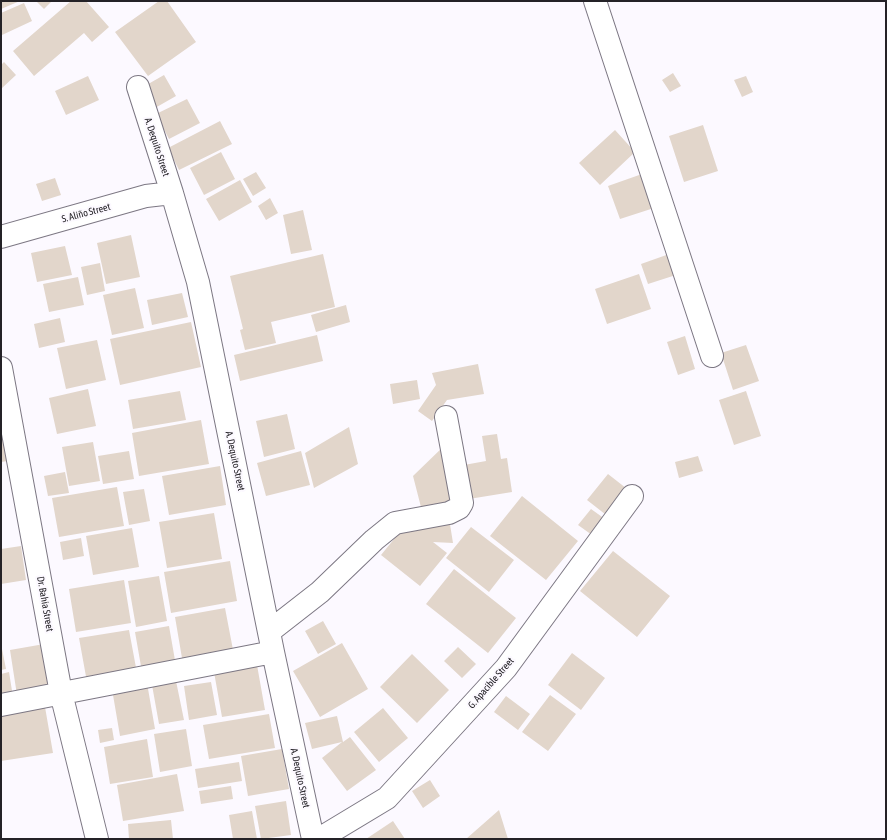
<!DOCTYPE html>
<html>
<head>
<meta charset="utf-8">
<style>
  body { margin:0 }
  #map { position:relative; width:887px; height:840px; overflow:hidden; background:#fcf9ff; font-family:"Asap Condensed",sans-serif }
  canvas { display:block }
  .frame { position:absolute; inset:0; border:2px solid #242227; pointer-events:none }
</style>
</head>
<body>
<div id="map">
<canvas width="887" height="840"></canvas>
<div class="frame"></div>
</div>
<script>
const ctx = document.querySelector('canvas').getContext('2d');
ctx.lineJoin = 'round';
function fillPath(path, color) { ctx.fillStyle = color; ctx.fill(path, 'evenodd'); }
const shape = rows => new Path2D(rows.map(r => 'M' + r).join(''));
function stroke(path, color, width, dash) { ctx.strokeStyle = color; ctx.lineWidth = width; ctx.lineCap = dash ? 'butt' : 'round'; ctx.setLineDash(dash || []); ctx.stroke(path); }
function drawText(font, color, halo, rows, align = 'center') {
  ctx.font = font + ' "Asap Condensed",sans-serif'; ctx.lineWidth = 4; ctx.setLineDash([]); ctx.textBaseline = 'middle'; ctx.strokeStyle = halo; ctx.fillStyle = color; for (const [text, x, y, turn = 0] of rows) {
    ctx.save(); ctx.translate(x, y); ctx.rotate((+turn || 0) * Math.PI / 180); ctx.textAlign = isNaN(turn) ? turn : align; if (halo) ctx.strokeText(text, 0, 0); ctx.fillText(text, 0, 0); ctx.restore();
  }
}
const building = shape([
  [1,1,20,1,1,9],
  [36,1,52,1,44,9],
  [71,1,86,1,109,27,92,42,84,33,34,76,13,51],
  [159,1,167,1,196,42,148,76,115,32],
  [24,3,32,21,2,35,1,13],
  [4,62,16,75,1,89,1,65],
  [673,73,681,86,670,92,662,80],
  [164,75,176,96,155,108,143,87],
  [88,76,99,100,66,115,55,91],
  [746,76,753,92,742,97,734,80],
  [187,99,200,123,169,139,156,114],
  [220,121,232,144,179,170,168,148],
  [703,125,718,171,684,182,669,136],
  [615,130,635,152,600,185,579,163],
  [221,152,235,179,204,195,190,168],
  [256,172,266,188,253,196,243,179],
  [642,174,654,208,620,219,608,186],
  [55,178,61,195,42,201,36,184],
  [240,180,252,202,219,221,206,199],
  [270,198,278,213,266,220,258,206],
  [303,210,312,250,291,254,283,215],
  [131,235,140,277,106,284,97,243],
  [65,246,72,275,37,282,31,253],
  [672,253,679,274,648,284,641,264],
  [323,254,335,307,271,322,276,343,245,350,240,330,243,329,230,276],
  [100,263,105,291,87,295,81,267],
  [639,274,651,309,607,324,595,289],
  [78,277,84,305,49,312,43,284],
  [135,288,144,328,112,335,103,295],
  [182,293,188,317,152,325,147,300],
  [346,305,350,322,316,332,311,315],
  [60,318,65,342,39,348,34,324],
  [191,322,201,367,120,385,110,339],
  [317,335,323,361,240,381,234,355],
  [685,336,695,369,678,375,667,342],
  [97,340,106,380,66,389,57,348],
  [746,345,759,381,733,390,721,353],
  [478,364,484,394,447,400,432,421,418,411,436,385,432,373],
  [417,380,420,399,393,404,390,384],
  [88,389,96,426,57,434,49,398],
  [180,391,186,420,133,429,128,400],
  [746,391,761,436,734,445,719,400],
  [287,414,295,449,264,457,256,421],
  [201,420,209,464,139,476,132,433],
  [1,421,8,461,1,462],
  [349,427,358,464,314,488,305,453],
  [497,434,501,459,507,458,512,492,469,499,464,465,486,461,482,436],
  [93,442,100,481,69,486,62,447],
  [446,444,457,503,422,511,413,476],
  [129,451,134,479,103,484,98,456],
  [301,451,310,485,266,496,257,463],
  [698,456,703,471,679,478,675,462],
  [220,466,226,505,169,515,162,476],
  [65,472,69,493,48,496,44,476],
  [608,474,631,492,610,518,587,500],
  [117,487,124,526,59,537,52,498],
  [144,489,150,521,129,525,123,492],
  [522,496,578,541,546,580,490,536],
  [591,509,605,519,592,535,578,525],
  [214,513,222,559,167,568,159,522],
  [449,518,453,543,433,542,447,553,420,586,381,555,408,522],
  [471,527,514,560,489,592,446,558],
  [132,528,139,567,93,575,86,536],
  [81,538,84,556,63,560,60,542],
  [21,546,26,580,1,584,1,549],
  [613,551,670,596,637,637,580,591],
  [230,561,237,601,171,613,164,572],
  [454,569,516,618,488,653,426,604],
  [159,576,167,621,136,627,128,581],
  [124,580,131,623,76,632,69,589],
  [225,608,234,655,183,664,175,617],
  [323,621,336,644,318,654,305,631],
  [169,626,176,666,142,672,135,632],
  [129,630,137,673,87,682,79,638],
  [50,643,58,689,17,695,10,650],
  [342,643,368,689,320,717,293,671],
  [458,647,476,664,462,678,444,661],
  [1,649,2,649,6,669,1,670],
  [572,653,605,678,581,710,548,685],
  [412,654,449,690,417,723,380,687],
  [257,665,265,710,222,717,214,672],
  [9,672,13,697,1,698,1,674],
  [176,681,184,720,159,724,152,685],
  [211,682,217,715,189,720,184,686],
  [147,683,155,729,120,736,112,689],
  [550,695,576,714,548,751,522,732],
  [506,696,530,714,518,730,494,712],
  [45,707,53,753,1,761,1,715],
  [383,708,408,738,379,762,354,732],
  [269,714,275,748,209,759,203,725],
  [337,716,343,742,350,737,376,770,347,791,322,758,342,742,312,749,305,723],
  [112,728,114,740,100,743,98,730],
  [186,729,192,766,160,772,154,734],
  [147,739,153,777,110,784,104,747],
  [282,749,289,789,248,796,241,756],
  [239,762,242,781,198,788,195,769],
  [177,774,184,811,123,821,117,785],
  [430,780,440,796,423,808,412,791],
  [231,786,233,799,201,804,199,791],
  [286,801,291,835,261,839,255,806],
  [499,810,508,839,466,839],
  [252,811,257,839,233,839,229,815],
  [171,820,173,839,129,839,128,824],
  [393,821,405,839,366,839]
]);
const minor = shape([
  [595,1,712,356],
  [138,87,172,193,198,282,273,652,313,839],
  [1,237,146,196,172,193],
  [1,368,61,693,97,839],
  [270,631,320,592,374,540,395,523,449,513,459,508,462,503,446,417],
  [1,705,273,652],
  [319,839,387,798,506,668,632,496]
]);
const streetNames = [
  ["A. Dequito Street",157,147,72],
  ["S. Aliño Street",86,213,-15],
  ["A. Dequito Street",235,461,78],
  ["Dr. Bahia Street",45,604,80],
  ["G. Apacible Street",491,683,-49],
  ["A. Dequito Street",300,778,78]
];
fillPath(building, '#e2d6cb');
stroke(minor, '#7c7783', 24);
stroke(minor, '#fff', 22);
drawText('10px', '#242227', '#fcf9ff', streetNames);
</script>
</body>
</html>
